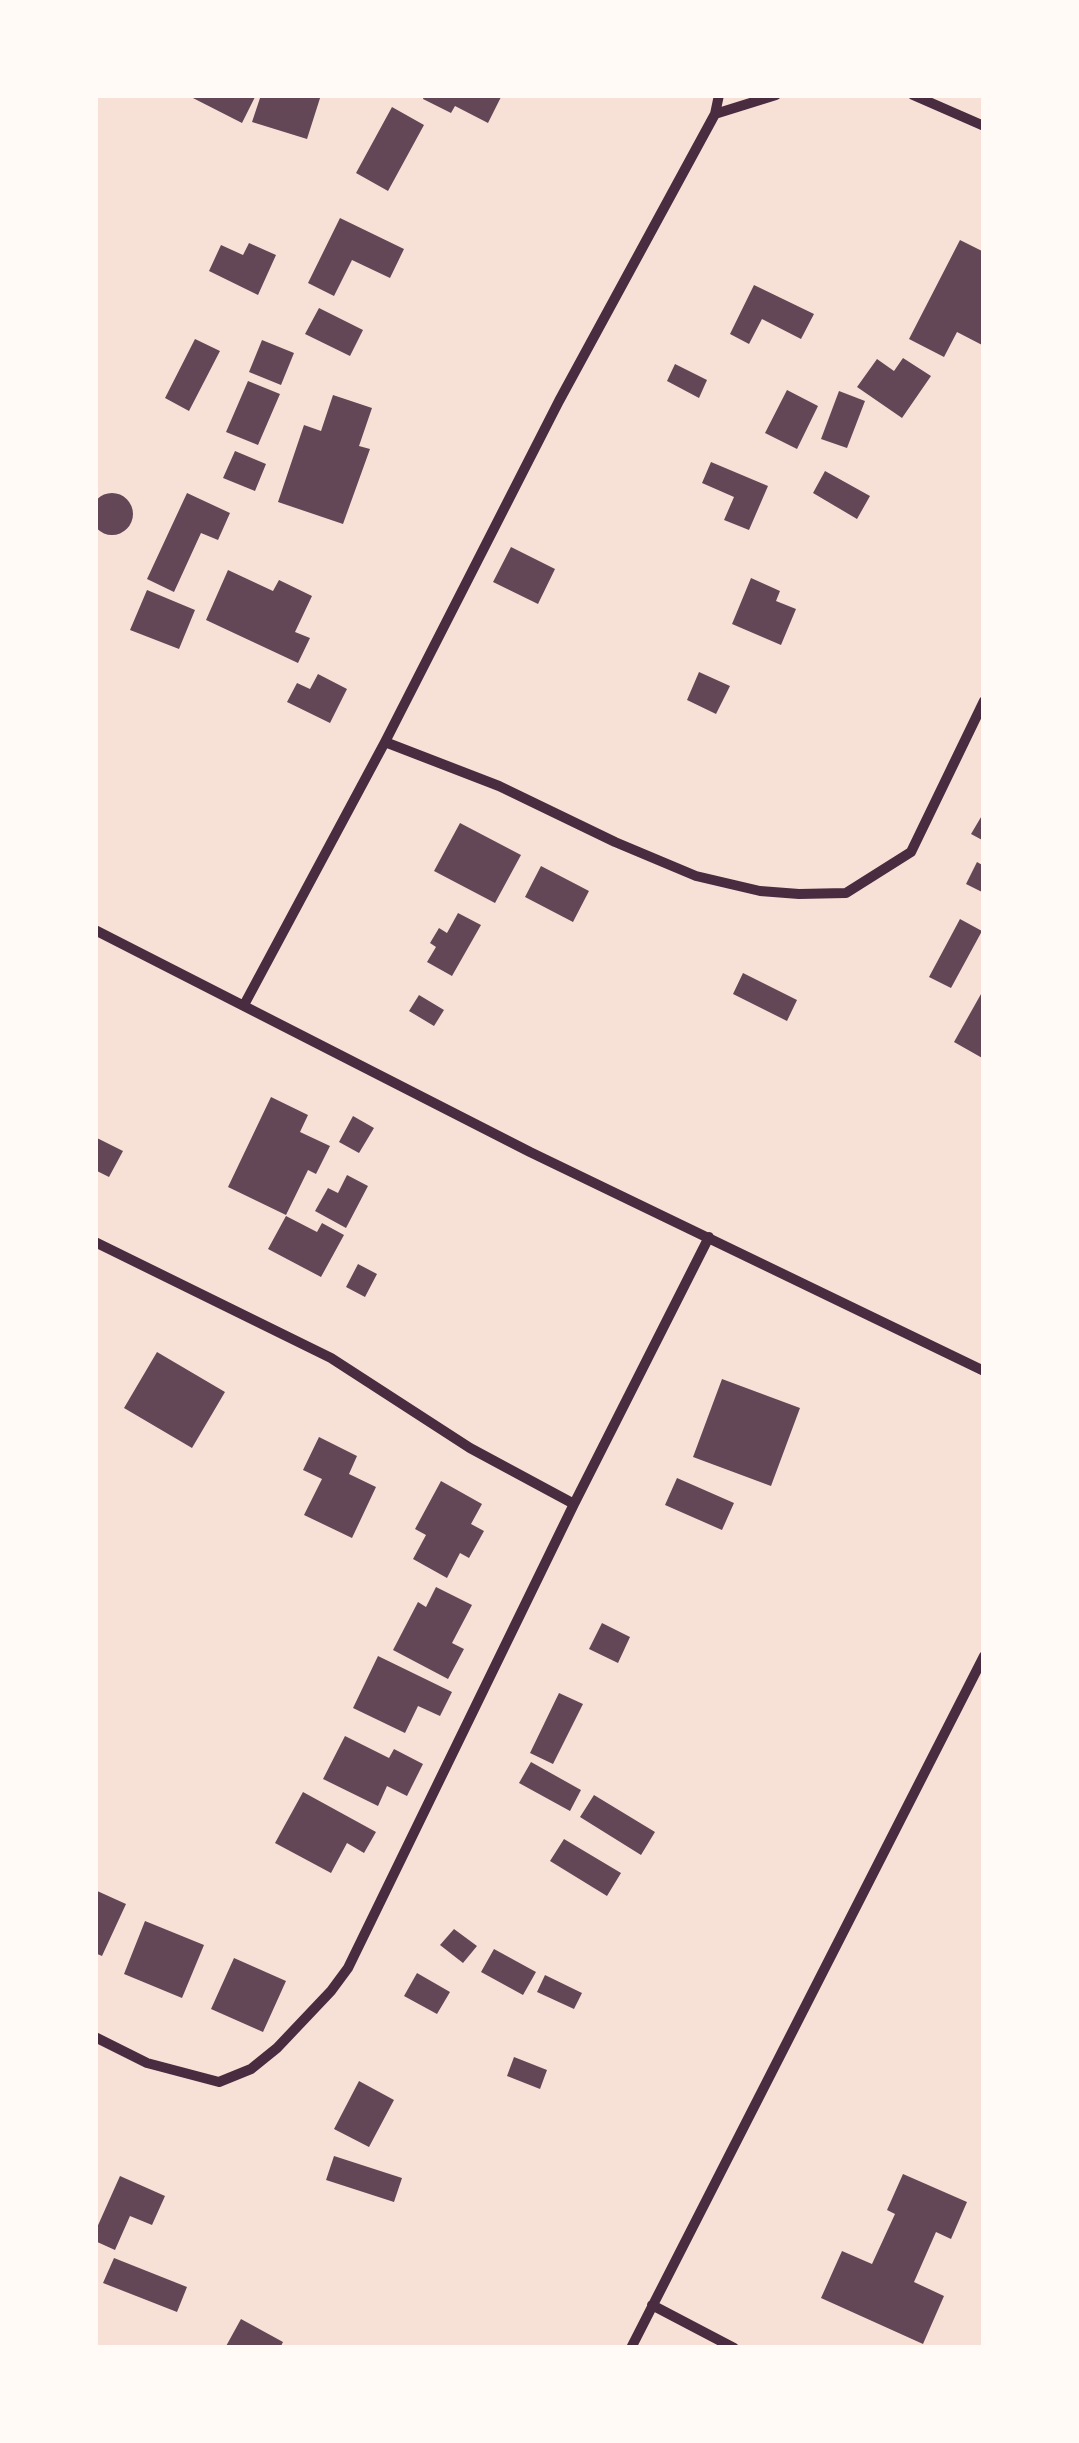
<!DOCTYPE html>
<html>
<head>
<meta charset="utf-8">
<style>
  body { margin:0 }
  #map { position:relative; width:1079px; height:2443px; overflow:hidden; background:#f7e1d7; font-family:Lora,serif }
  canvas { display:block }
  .frame { position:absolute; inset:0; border:98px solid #fffaf5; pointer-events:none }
</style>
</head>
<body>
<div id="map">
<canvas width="1079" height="2443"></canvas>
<div class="frame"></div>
</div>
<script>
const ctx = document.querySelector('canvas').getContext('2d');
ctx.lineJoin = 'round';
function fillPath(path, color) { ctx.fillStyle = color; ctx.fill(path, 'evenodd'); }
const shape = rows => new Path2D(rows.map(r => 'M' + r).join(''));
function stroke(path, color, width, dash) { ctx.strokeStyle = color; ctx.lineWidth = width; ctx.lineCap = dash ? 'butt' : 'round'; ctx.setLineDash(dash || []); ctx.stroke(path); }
const building = shape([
  [187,95,256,95,242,123],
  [261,95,321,95,307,139,252,122],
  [424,95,502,95,488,123,455,106,451,113,423,99],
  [392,107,424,125,388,191,356,173],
  [340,218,404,249,390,278,352,260,334,296,308,283],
  [960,240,984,252,984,346,957,332,944,357,909,339],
  [249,243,276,255,258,295,209,271,221,245,243,255],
  [754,285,814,314,801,339,762,319,749,344,730,334],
  [319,308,363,330,350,356,305,334],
  [195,339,220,351,189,411,165,398],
  [262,340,294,353,281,385,249,372],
  [903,358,931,376,902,418,857,387,877,359,894,371],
  [675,364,707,380,699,398,667,381],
  [248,381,280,394,258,445,226,432],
  [787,390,818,406,797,449,765,433],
  [839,391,865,401,847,448,821,439],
  [333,395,372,408,359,446,370,449,343,524,278,502,304,425,321,431],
  [235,451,266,464,255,491,223,478],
  [711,462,768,486,749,530,724,520,734,497,702,483],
  [825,471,870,496,857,519,813,493],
  [187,493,230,513,218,540,201,533,174,592,147,579],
  '91 514a21 21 0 1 1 42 0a21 21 0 1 1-42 0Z',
  [511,547,555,569,538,604,493,582],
  [228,570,273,591,279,580,312,596,295,632,310,638,298,663,206,620],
  [751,578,780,591,776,601,796,609,781,645,732,624],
  [147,590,195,610,179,649,130,630],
  [699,672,730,686,716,714,687,700],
  [318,674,347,689,330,723,287,702,297,683,310,689],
  [984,812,984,841,971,834],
  [460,823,521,855,495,903,434,871],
  [977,862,984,866,984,893,966,884],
  [541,866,589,891,573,922,525,897],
  [458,913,481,925,452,976,427,962,436,947,430,943,439,928,447,933],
  [960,919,982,931,951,988,929,977],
  [743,973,797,1000,787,1021,733,994],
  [981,994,984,995,984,1059,954,1042],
  [419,995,444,1010,434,1026,409,1011],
  [271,1097,308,1115,300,1132,330,1146,316,1174,308,1170,286,1215,228,1187],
  [353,1116,374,1128,359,1153,339,1142],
  [95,1137,123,1151,109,1177,95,1170],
  [347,1175,368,1186,346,1228,315,1211,328,1188,338,1193],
  [286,1216,317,1232,322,1223,344,1235,321,1277,268,1249],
  [358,1264,377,1274,365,1297,346,1287],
  [157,1352,225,1392,192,1448,124,1408],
  [722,1379,800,1408,771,1486,693,1457],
  [319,1437,357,1456,349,1474,376,1487,352,1538,304,1515,322,1479,303,1470],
  [677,1478,734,1503,722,1530,665,1505],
  [441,1481,482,1504,471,1524,484,1531,469,1558,460,1553,447,1578,413,1559,426,1535,415,1529],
  [436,1587,472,1605,452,1643,464,1649,448,1679,393,1650,418,1602,426,1607],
  [602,1623,630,1637,618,1663,589,1649],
  [378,1656,452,1692,440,1716,418,1706,405,1733,353,1708],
  [559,1693,583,1704,553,1764,530,1753],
  [345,1736,389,1758,394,1749,423,1764,407,1796,387,1786,378,1806,323,1779],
  [531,1762,581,1790,570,1811,519,1783],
  [303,1792,376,1832,364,1853,347,1843,331,1873,275,1843],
  [594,1795,655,1832,641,1855,580,1817],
  [564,1839,621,1873,607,1896,550,1861],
  [95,1890,126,1904,102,1956,95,1953],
  [145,1921,204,1945,182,1998,124,1974],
  [454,1929,477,1946,463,1963,440,1945],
  [494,1949,536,1972,523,1995,481,1972],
  [234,1958,286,1981,263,2032,211,2009],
  [417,1973,450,1992,437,2014,404,1996],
  [545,1975,582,1993,574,2009,537,1992],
  [514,2057,547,2070,540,2089,507,2076],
  [359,2081,394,2100,369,2147,334,2129],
  [334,2156,402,2178,394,2202,326,2180],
  [903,2174,967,2202,951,2239,936,2232,914,2282,944,2296,923,2344,821,2298,842,2251,872,2264,895,2214,887,2210],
  [120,2176,165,2196,152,2225,130,2216,115,2250,95,2241,95,2232],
  [114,2258,187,2287,177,2312,103,2283],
  [241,2319,283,2342,280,2348,225,2348]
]);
const minor = shape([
  [913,95,984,126],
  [715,114,719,95],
  [385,742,499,786,615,842,696,876,760,891,799,894,846,893,911,852,984,701],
  [95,930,530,1152,984,1371],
  [244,1005,385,742,559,401,715,114,776,95],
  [95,1242,331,1358,470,1448,574,1504],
  [95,2037,147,2063,219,2082,251,2069,277,2048,331,1991,348,1968,574,1504,709,1237],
  [652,2305,734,2348],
  [631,2348,984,1656]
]);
fillPath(building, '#644757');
stroke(minor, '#4a2c40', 10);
</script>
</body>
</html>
